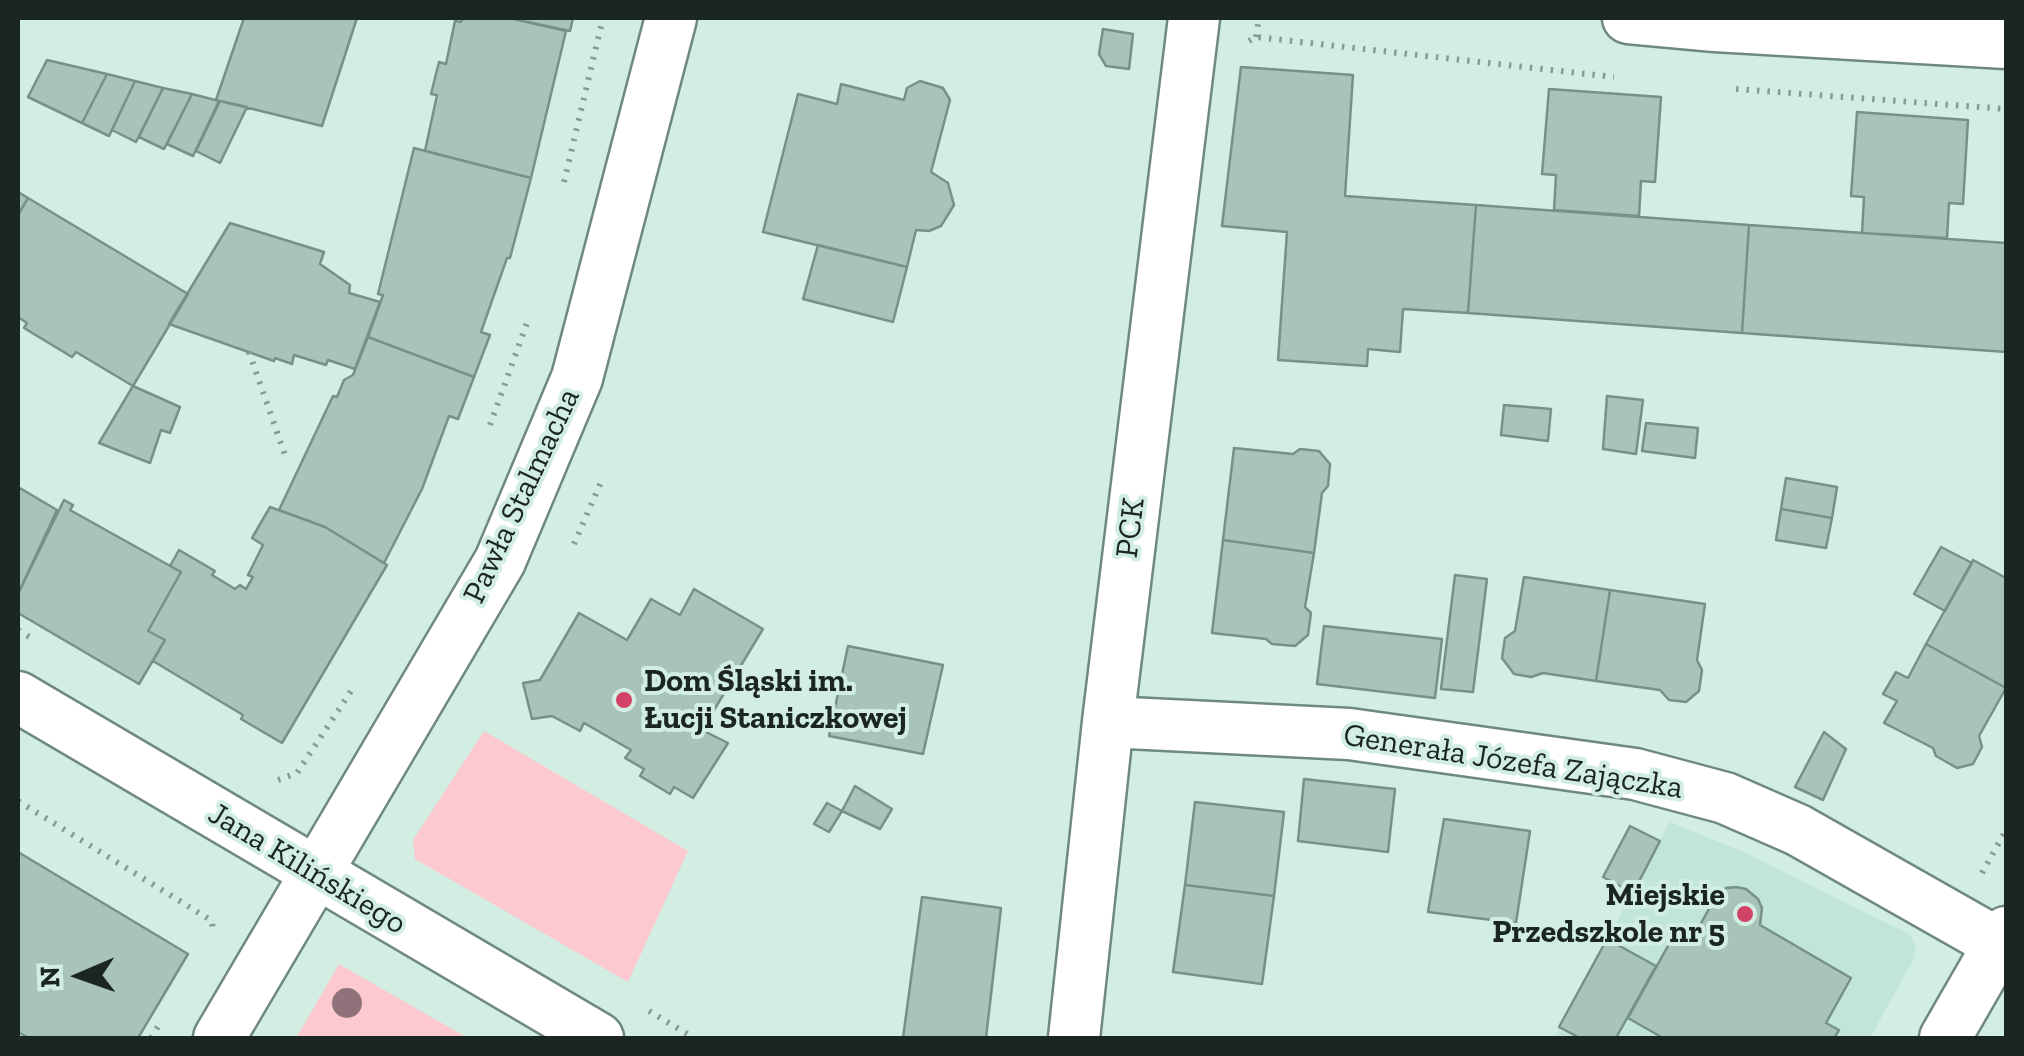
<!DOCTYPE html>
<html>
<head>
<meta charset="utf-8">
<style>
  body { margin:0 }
  #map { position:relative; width:2024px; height:1056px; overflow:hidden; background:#d2eee3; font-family:"Zilla Slab",serif }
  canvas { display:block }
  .frame { position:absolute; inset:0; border:20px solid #1b2521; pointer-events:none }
  .north { position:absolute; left:30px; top:926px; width:100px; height:100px; -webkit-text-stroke:8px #d2eee3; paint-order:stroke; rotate:268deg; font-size:28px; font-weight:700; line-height:40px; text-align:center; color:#1b2521 }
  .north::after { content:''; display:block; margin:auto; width:35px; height:45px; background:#1b2521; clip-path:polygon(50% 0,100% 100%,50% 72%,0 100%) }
</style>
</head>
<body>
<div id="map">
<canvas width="2024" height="1056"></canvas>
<div class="frame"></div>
<div class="north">N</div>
</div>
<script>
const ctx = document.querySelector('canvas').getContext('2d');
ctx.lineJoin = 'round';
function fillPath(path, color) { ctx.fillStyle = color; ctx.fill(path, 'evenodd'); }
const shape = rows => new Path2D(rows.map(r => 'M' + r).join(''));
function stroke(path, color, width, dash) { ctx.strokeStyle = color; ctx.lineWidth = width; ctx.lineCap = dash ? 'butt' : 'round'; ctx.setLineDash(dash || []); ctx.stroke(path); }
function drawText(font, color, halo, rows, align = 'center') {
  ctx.font = font + ' "Zilla Slab",serif'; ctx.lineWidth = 8; ctx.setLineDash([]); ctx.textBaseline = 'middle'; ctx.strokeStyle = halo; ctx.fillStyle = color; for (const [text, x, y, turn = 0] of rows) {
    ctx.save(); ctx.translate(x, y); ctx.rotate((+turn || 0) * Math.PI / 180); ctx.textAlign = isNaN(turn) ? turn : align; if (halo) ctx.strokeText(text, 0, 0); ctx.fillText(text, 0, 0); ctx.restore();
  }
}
const built = shape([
  [1670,822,1744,852,1909,934,1916,946,1913,960,1870,1038,1554,1038]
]);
const green = shape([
  [484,731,688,851,628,982,415,859,413,840],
  [339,964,466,1037,296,1038]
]);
const building = shape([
  [244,18,357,18,322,126,216,100,244,18],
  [463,18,509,18,566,31,531,178,425,151,437,95,431,94,439,62,446,64,455,21,461,22,463,18],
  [509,18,573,18,570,31,509,18],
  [1103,29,1133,34,1129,69,1106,66,1099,54,1103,29],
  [47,60,107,74,82,123,28,97,47,60],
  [1241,67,1353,75,1345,196,1476,205,1468,313,1403,309,1400,352,1368,349,1367,366,1278,360,1287,232,1222,226,1241,67],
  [107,74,135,81,109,136,82,123,107,74],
  [135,81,163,88,136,142,112,130,135,81],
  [920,81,943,88,950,100,931,172,948,183,954,205,941,226,929,231,916,230,907,267,763,232,798,94,837,104,841,84,904,100,907,88,920,81],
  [163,88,192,94,164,149,139,137,163,88],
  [1549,89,1661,97,1655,182,1641,181,1639,216,1554,210,1556,175,1542,174,1549,89],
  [192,94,219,101,193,156,167,144,192,94],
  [220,101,247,107,220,163,196,151,220,101],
  [1857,112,1968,120,1963,204,1949,203,1947,238,1862,233,1864,197,1851,196,1857,112],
  [414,148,531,178,510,258,507,258,481,332,490,335,474,377,368,337,383,295,378,294,414,148],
  [18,192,28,198,18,215,18,192],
  [28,198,188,294,133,386,76,352,72,357,24,328,27,323,18,317,18,215,28,198],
  [1476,205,1749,225,1742,333,1468,313,1476,205],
  [230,223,324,252,320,264,350,285,349,293,380,302,355,369,328,360,326,365,294,355,292,364,275,358,274,361,169,324,230,223],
  [1749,225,2006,243,2006,352,1742,333,1749,225],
  [818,245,907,267,893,322,803,299,818,245],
  [368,337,474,377,458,419,449,416,422,489,384,563,325,527,279,510,333,396,337,397,344,380,353,375,368,337],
  [133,386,180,407,170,433,161,430,150,463,99,443,133,386],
  [1607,396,1643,400,1636,454,1603,449,1607,396],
  [1504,405,1551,409,1548,441,1501,435,1504,405],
  [1646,423,1698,428,1695,458,1642,451,1646,423],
  [1234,448,1293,454,1300,449,1319,451,1330,464,1328,486,1322,493,1314,553,1223,540,1234,448],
  [1786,478,1837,487,1832,518,1781,509,1786,478],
  [18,487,57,510,18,594,18,487],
  [64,500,73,505,70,510,181,572,148,631,165,640,139,684,18,613,18,594,64,500],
  [270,507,325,527,387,565,282,743,241,719,243,715,153,661,165,640,148,631,181,572,170,566,179,550,215,571,212,575,235,589,240,585,246,589,253,577,248,575,263,545,252,538,270,507],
  [1781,509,1832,518,1826,548,1776,540,1781,509],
  [1223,540,1314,553,1305,607,1311,613,1308,635,1295,646,1272,644,1266,639,1212,633,1223,540],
  [1941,547,1972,563,1945,611,1914,594,1941,547],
  [1973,560,2006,578,2006,688,1926,644,1973,560],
  [1455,575,1487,579,1473,692,1441,689,1455,575],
  [1524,577,1610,590,1596,681,1543,673,1531,677,1514,674,1502,658,1505,638,1515,631,1524,577],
  [694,589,763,629,702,730,728,743,693,798,674,787,670,794,640,776,644,769,625,758,631,750,584,723,580,731,552,716,532,719,523,683,540,680,579,613,627,640,651,599,680,615,694,589],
  [1610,590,1705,604,1697,660,1702,670,1699,691,1686,702,1669,700,1660,690,1596,681,1610,590],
  [1324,626,1442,639,1435,698,1317,684,1324,626],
  [1926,644,2006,688,1979,736,1982,747,1973,764,1957,768,1936,756,1933,748,1884,723,1897,701,1883,694,1896,672,1908,678,1926,644],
  [848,646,943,665,923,754,829,736,848,646],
  [1824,732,1846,749,1823,800,1795,787,1824,732],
  [1304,779,1395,789,1388,852,1298,841,1304,779],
  [855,786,892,809,880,829,842,811,855,786],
  [1195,802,1284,812,1274,896,1185,885,1195,802],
  [827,803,842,811,829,832,814,824,827,803],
  [1444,819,1530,831,1516,923,1428,912,1444,819],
  [1630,826,1660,841,1633,893,1603,877,1630,826],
  [18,852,188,954,138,1038,29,1038,18,1032,18,852],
  [1185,885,1274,896,1262,984,1173,972,1185,885],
  [1736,887,1746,889,1758,899,1762,908,1760,925,1851,978,1826,1023,1839,1030,1834,1038,1663,1038,1628,1018,1674,935,1690,943,1715,898,1726,888,1736,887],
  [922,897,1001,908,986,1038,903,1038,922,897],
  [1607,939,1656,966,1616,1038,1580,1038,1559,1027,1607,939]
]);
const path = shape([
  [1256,37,1259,18],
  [1249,41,1256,37,1614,77],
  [1736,89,2006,109],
  [564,182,603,18],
  [249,352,285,455],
  [490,425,528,320],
  [574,544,601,482],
  [18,630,34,640],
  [278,780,297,773,353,688],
  [18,801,212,921,213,931],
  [1982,873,2006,830],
  [649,1011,694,1038],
  [151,1038,162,1020]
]);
const street = shape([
  [1628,18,1715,26,2006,43],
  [18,697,598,1038],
  [1108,722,1349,734,1635,774,1725,798,1798,830,1999,944],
  [219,1038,500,561,577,378,671,18],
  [1074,1038,1108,722,1194,18],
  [1945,1038,2006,932]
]);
const trees = [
  [347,1003]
];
const markers = [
  [624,700,10,"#d24368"],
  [1745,914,10,"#d24368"]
];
const streetNames = [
  ["Pawła Stalmacha",522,496,-65],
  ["PCK",1131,528,-83],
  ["Generała Józefa Zajączka",1513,762,9],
  ["Jana Kilińskiego",307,869,31]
];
const poiNames = [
  ["Dom Śląski im.",644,682],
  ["Łucji Staniczkowej",644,719],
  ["Miejskie",1725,896,"right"],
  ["Przedszkole nr 5",1725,933,"right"]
];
fillPath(built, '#c1e5d7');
fillPath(green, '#fcc9d0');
fillPath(building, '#a8c4b9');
stroke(building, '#769186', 2.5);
stroke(street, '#6f897f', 55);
stroke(path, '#879b93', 6, [2.5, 8]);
stroke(street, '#fff', 50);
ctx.fillStyle = '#8f727a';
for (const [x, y] of trees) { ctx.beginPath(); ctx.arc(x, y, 15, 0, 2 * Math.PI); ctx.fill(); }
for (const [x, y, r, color] of markers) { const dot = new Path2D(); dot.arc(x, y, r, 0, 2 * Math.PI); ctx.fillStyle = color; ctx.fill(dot); stroke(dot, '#d2eee3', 4); }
drawText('32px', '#1b2521', '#d2eee3', streetNames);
drawText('bold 32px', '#1b2521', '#d2eee3', poiNames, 'left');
</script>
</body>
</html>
